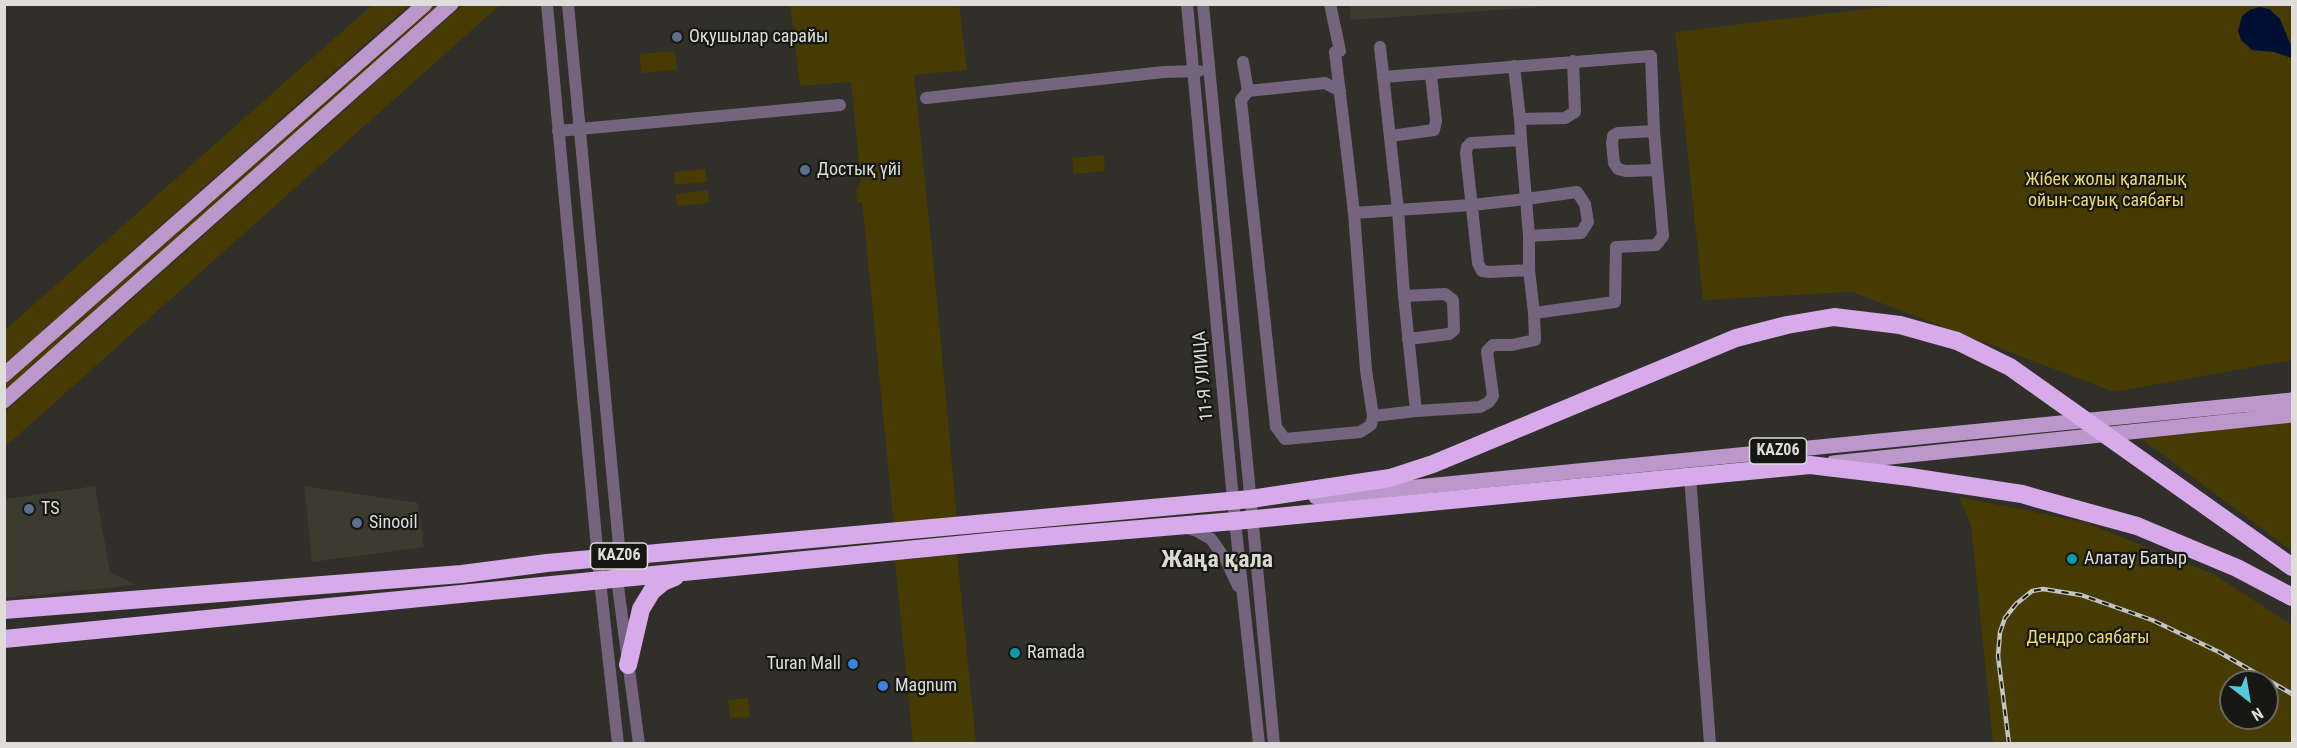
<!DOCTYPE html>
<html>
<head>
<meta charset="utf-8">
<style>
  body { margin:0 }
  #map { position:relative; width:2297px; height:748px; overflow:hidden; background:#302f29; font-family:"Roboto Condensed",sans-serif }
  canvas { display:block }
  .frame { position:absolute; inset:0; border:6px solid #deddd9; pointer-events:none }
  .north { position:absolute; left:2219px; top:670px; width:60px; height:60px; box-sizing:border-box; background:#171714; border:2px solid #676663; border-radius:50%; rotate:149deg; font-size:16px; font-weight:700; line-height:24px; text-align:center; color:#deddd9 }
  .north::after { content:''; display:block; margin:auto; width:21px; height:27px; background:#55cadf; clip-path:polygon(50% 0,100% 100%,50% 72%,0 100%) }
</style>
</head>
<body>
<div id="map">
<canvas width="2297" height="748"></canvas>
<div class="frame"></div>
<div class="north">N</div>
</div>
<script>
const ctx = document.querySelector('canvas').getContext('2d');
ctx.lineJoin = 'round';
function fillPath(path, color) { ctx.fillStyle = color; ctx.fill(path, 'evenodd'); }
const shape = rows => new Path2D(rows.map(r => 'M' + r).join(''));
function stroke(path, color, width, dash) { ctx.strokeStyle = color; ctx.lineWidth = width; ctx.lineCap = dash ? 'butt' : 'round'; ctx.setLineDash(dash || []); ctx.stroke(path); }
function drawText(font, color, halo, rows, align = 'center') {
  ctx.font = font + ' "Roboto Condensed",sans-serif'; ctx.lineWidth = 4.5; ctx.setLineDash([]); ctx.textBaseline = 'middle'; ctx.strokeStyle = halo; ctx.fillStyle = color; for (const [text, x, y, turn = 0] of rows) {
    ctx.save(); ctx.translate(x, y); ctx.rotate((+turn || 0) * Math.PI / 180); ctx.textAlign = isNaN(turn) ? turn : align; if (halo) ctx.strokeText(text, 0, 0); ctx.fillText(text, 0, 0); ctx.restore();
  }
}
const built = shape([
  [1349,5,1349,4,1547,5,1541,7,1351,20],
  [95,486,110,572,136,585,5,598,5,499],
  [304,486,418,503,424,547,312,562]
]);
const green = shape([
  [464,4,500,5,5,447,5,412],
  [1907,4,2292,5,2292,360,2114,392,1852,292,1703,300,1675,32],
  [372,5,409,5,5,364,5,330],
  [433,5,441,5,5,392,4,385],
  [790,5,959,5,967,70,914,75,933,258,957,518,894,527,862,202,857,202,856,191,861,181,851,82,800,86],
  [675,51,677,70,641,73,639,54],
  [1104,155,1105,171,1074,174,1072,158],
  [705,169,707,182,675,185,674,172],
  [708,190,709,203,677,206,676,194],
  [2292,422,2292,551,2139,437],
  [1959,497,2084,522,2213,574,2292,625,2292,743,1993,743,1971,526],
  [2231,682,2267,682,2267,718,2231,718],
  [957,554,976,743,913,743,895,561],
  [748,698,750,717,730,718,728,700]
]);
const water = shape([
  [2259,7,2269,9,2280,19,2292,48,2292,58,2274,52,2252,50,2241,40,2238,31,2242,16,2250,10]
]);
const minor = shape([
  [547,4,600,581,618,744],
  [568,4,620,556,617,579,639,744],
  [1187,4,1235,521,1259,744],
  [1203,4,1274,744],
  [1330,4,1340,51],
  [1335,52,1346,144,1354,213,1366,370,1373,416,1371,425,1360,432,1285,439,1276,427,1241,100,1248,91,1325,83,1340,91],
  [1243,62,1248,91],
  [1514,66,1520,119,1521,140,1526,199,1529,236,1529,270,1534,313,1535,340,1512,345,1493,345,1487,351,1493,396,1489,402,1480,407,1416,411,1404,296,1398,210,1472,205,1526,199,1577,192,1585,204,1588,222,1581,233,1529,236],
  [1383,77,1651,56,1654,131,1663,236,1656,245,1616,247,1615,302,1534,313],
  [926,98,1164,72,1199,71],
  [1520,119,1565,118,1575,112,1573,61],
  [558,131,840,105],
  [1654,131,1618,133,1613,136,1612,143,1614,163,1618,169,1626,171,1657,170],
  [1390,136,1434,130,1436,121,1431,75],
  [1521,140,1471,143,1467,147,1466,153,1478,263,1482,271,1490,272,1529,270],
  [1354,213,1398,210,1380,47],
  [1404,296,1445,294,1453,300,1454,330,1449,334,1408,339],
  [1373,416,1416,411],
  [1690,476,1710,744],
  [1187,528,1197,531,1211,539,1226,560,1238,586]
]);
const major = shape([
  [4,375,425,4],
  [4,401,451,4],
  [1833,463,2292,415],
  [1316,497,2292,400]
]);
const highway = shape([
  [4,610,462,574,547,563,1251,499,1390,478,1433,464,1736,338,1787,325,1834,317,1900,325,1957,341,2010,367,2292,567],
  [4,639,1008,540,1235,521,1810,465,1910,477,2022,494,2039,499,2137,526,2237,568,2292,597],
  [628,665,641,609,652,591,663,582,675,577]
]);
const rail = shape([
  [2009,744,1998,656,2000,632,2005,618,2016,604,2032,591,2043,589,2081,595,2152,620,2219,652,2292,694]
]);
const markers = [
  [677,37,6,"#5c6f8a"],
  [805,170,6,"#5c6f8a"],
  [29,509,6,"#5c6f8a"],
  [357,523,6,"#5c6f8a"],
  [2072,559,6,"#0f9aa8"],
  [1015,653,6,"#0f9aa8"],
  [853,664,6,"#3f7fe0"],
  [883,686,6,"#3f7fe0"]
];
const shields = [
  [1778,451,57],
  [619,556,57]
];
const shieldNames = [
  ["KАZ06",1778,451],
  ["KАZ06",619,556]
];
const poiNames = [
  ["Оқушылар сарайы",689,37],
  ["Достық үйі",817,170],
  ["TS",41,509],
  ["Sinooil",369,523],
  ["Алатау Батыр",2084,559],
  ["Ramada",1027,653],
  ["Turan Mall",841,664,"right"],
  ["Magnum",895,686]
];
const parkNames = [
  ["Жібек жолы қалалық",2106,180],
  ["ойын-сауық саябағы",2106,201],
  ["Дендро саябағы",2088,638]
];
const streetNames = [
  ["11-Я УЛИЦА",1204,376,-95]
];
const districtNames = [
  ["Жаңа қала",1217,561]
];
fillPath(built, '#3d3b2f');
fillPath(green, '#463b03');
fillPath(water, '#001034');
stroke(minor, '#75647d', 12);
stroke(major, '#bb97cb', 15);
stroke(highway, '#d7abe9', 18);
stroke(rail, '#c4c3bf', 4.5);
stroke(rail, '#171714', 2, [7]);
for (const [x, y, r, color] of markers) { const dot = new Path2D(); dot.arc(x, y, r, 0, 2 * Math.PI); ctx.fillStyle = color; ctx.fill(dot); stroke(dot, '#171714', 2); }
for (const [x, y, w] of shields) { const box = new Path2D(); box.roundRect(x - w / 2, y - 13, w, 26, 4.5); ctx.fillStyle = '#171714'; ctx.fill(box); stroke(box, '#deddd9', 1.5); }
drawText('bold 16px', '#deddd9', null, shieldNames);
drawText('18px', '#deddd9', '#171714', poiNames, 'left');
drawText('18px', '#eed970', '#171714', parkNames);
drawText('18px', '#deddd9', '#171714', streetNames);
drawText('bold 24px', '#dbd9d2', '#171714', districtNames);
</script>
</body>
</html>
